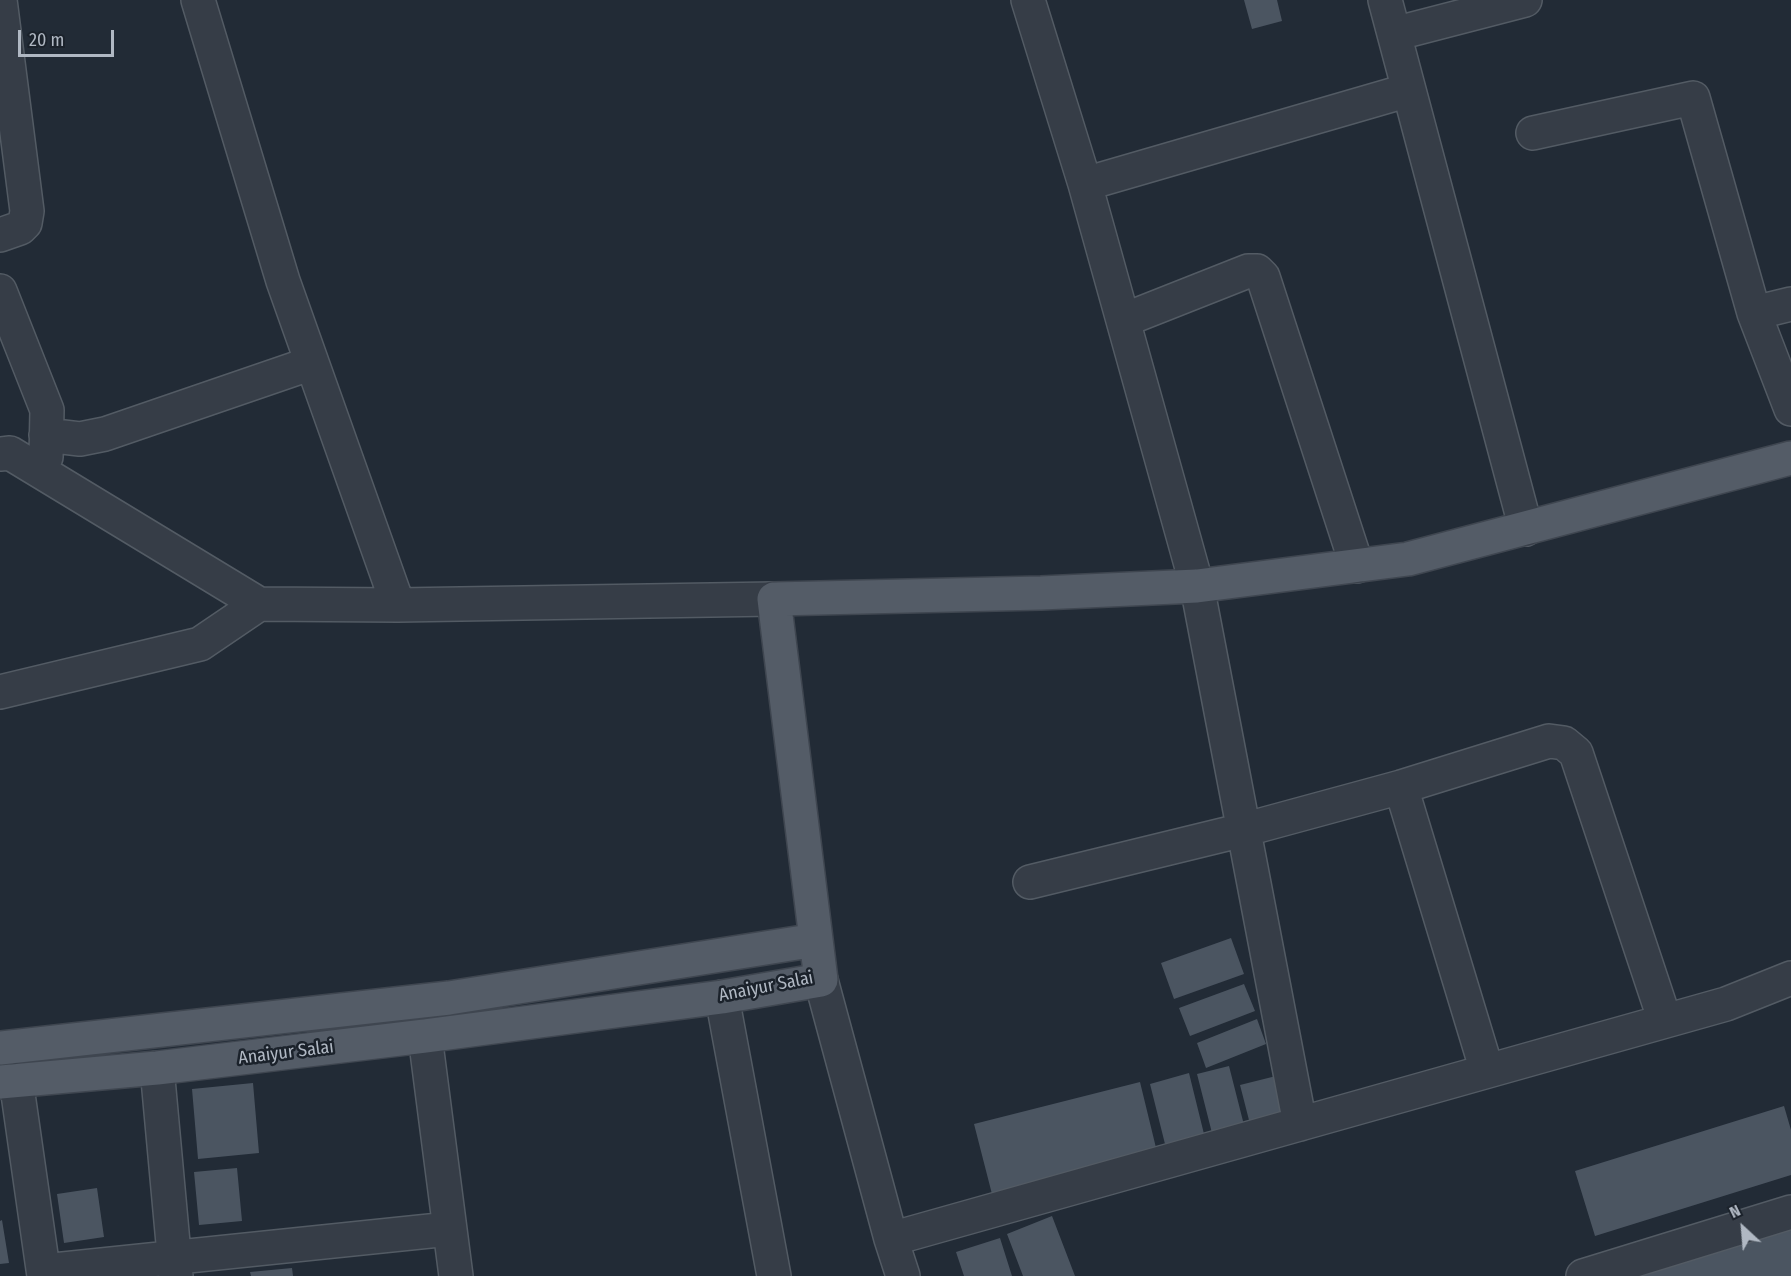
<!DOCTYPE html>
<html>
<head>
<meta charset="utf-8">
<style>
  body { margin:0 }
  #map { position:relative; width:1791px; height:1276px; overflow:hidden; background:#222b36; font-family:"Fira Sans Condensed",sans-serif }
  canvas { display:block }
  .north { position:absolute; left:1713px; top:1198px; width:60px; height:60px; -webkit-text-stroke:4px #1b222b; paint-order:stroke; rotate:334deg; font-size:16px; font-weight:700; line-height:24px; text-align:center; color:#b0b8c3 }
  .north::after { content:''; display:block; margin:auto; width:21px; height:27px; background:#b0b8c3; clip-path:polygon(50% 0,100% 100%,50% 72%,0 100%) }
  .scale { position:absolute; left:18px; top:30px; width:96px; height:27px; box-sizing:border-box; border:3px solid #b0b8c3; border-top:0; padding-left:8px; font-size:18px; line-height:21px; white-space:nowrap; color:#b0b8c3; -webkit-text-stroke:4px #1b222b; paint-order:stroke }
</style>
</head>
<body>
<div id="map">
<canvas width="1791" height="1276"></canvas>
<div class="north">N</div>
<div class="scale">20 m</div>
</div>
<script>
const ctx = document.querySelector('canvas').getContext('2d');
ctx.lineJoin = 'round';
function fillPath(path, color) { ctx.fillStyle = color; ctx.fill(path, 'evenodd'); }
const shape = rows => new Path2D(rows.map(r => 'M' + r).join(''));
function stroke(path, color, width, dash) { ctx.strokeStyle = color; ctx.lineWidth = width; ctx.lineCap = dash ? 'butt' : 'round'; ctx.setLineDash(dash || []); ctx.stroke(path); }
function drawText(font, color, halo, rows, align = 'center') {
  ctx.font = font + ' "Fira Sans Condensed",sans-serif'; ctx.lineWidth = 5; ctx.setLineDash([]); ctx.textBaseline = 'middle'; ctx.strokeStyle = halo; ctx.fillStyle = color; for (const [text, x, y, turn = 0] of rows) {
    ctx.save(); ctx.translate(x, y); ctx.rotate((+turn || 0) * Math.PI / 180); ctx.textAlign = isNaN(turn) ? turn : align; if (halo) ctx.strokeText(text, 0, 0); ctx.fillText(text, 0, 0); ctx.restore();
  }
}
const building = shape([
  [1244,0,1277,0,1282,21,1252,29],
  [1231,938,1244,974,1174,999,1161,963],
  [1244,984,1255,1011,1190,1036,1179,1008],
  [1257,1019,1266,1044,1206,1068,1197,1043],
  [1229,1066,1244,1125,1212,1133,1197,1074],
  [1189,1073,1204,1134,1165,1144,1150,1084],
  [1280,1075,1290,1114,1250,1124,1240,1085],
  [1140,1082,1158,1156,993,1198,974,1124],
  [253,1083,259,1153,198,1159,192,1089],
  [1784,1106,1791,1130,1791,1175,1595,1236,1575,1171],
  [237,1168,242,1221,199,1225,194,1172],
  [97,1188,104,1237,64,1243,57,1194],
  [1052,1216,1075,1276,1023,1276,1007,1234],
  [2,1220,9,1263,0,1264,0,1221],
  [1791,1220,1791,1276,1613,1276],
  [1000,1238,1012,1276,964,1276,956,1252],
  [292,1268,293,1276,251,1276,250,1272]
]);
const street = shape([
  [198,0,283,281,398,605],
  [1028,0,1085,184,1197,586,1300,1124],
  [1385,0,1526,529],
  [1394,34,1525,0],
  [1533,133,1693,98,1754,313,1791,409],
  [1085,184,1409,90],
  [0,235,20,228,25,223,27,211,0,0],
  [0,291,47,410,46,457],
  [1754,313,1791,304],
  [1124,320,1248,271,1257,271,1263,277,1357,566],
  [46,435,80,439,105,434,312,363],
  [0,454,10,453,259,604,398,605,774,599],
  [0,692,200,644,259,604],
  [1401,787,1487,1071],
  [1030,882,1243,830,1401,787,1549,741,1564,743,1576,753,1665,1021],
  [821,980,891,1239,903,1276],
  [722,997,774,1276],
  [425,1036,456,1276],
  [157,1068,176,1276],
  [16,1080,44,1276],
  [891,1239,1726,1004,1791,978],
  [44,1271,449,1229],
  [1583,1276,1791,1212]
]);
const primary = shape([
  [0,1048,449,998,816,940],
  [0,1082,157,1068,425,1036,722,997,821,980,774,599,1041,593,1197,586,1408,559,1791,458]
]);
const streetNames = [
  ["Anaiyur Salai",766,987,-11],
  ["Anaiyur Salai",286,1053,-7]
];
fillPath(building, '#4b5561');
stroke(street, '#535b64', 36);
stroke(primary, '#3f4650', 36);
stroke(street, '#363d47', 33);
stroke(primary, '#545c67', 33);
drawText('18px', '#b0b8c3', '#1b222b', streetNames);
</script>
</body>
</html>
